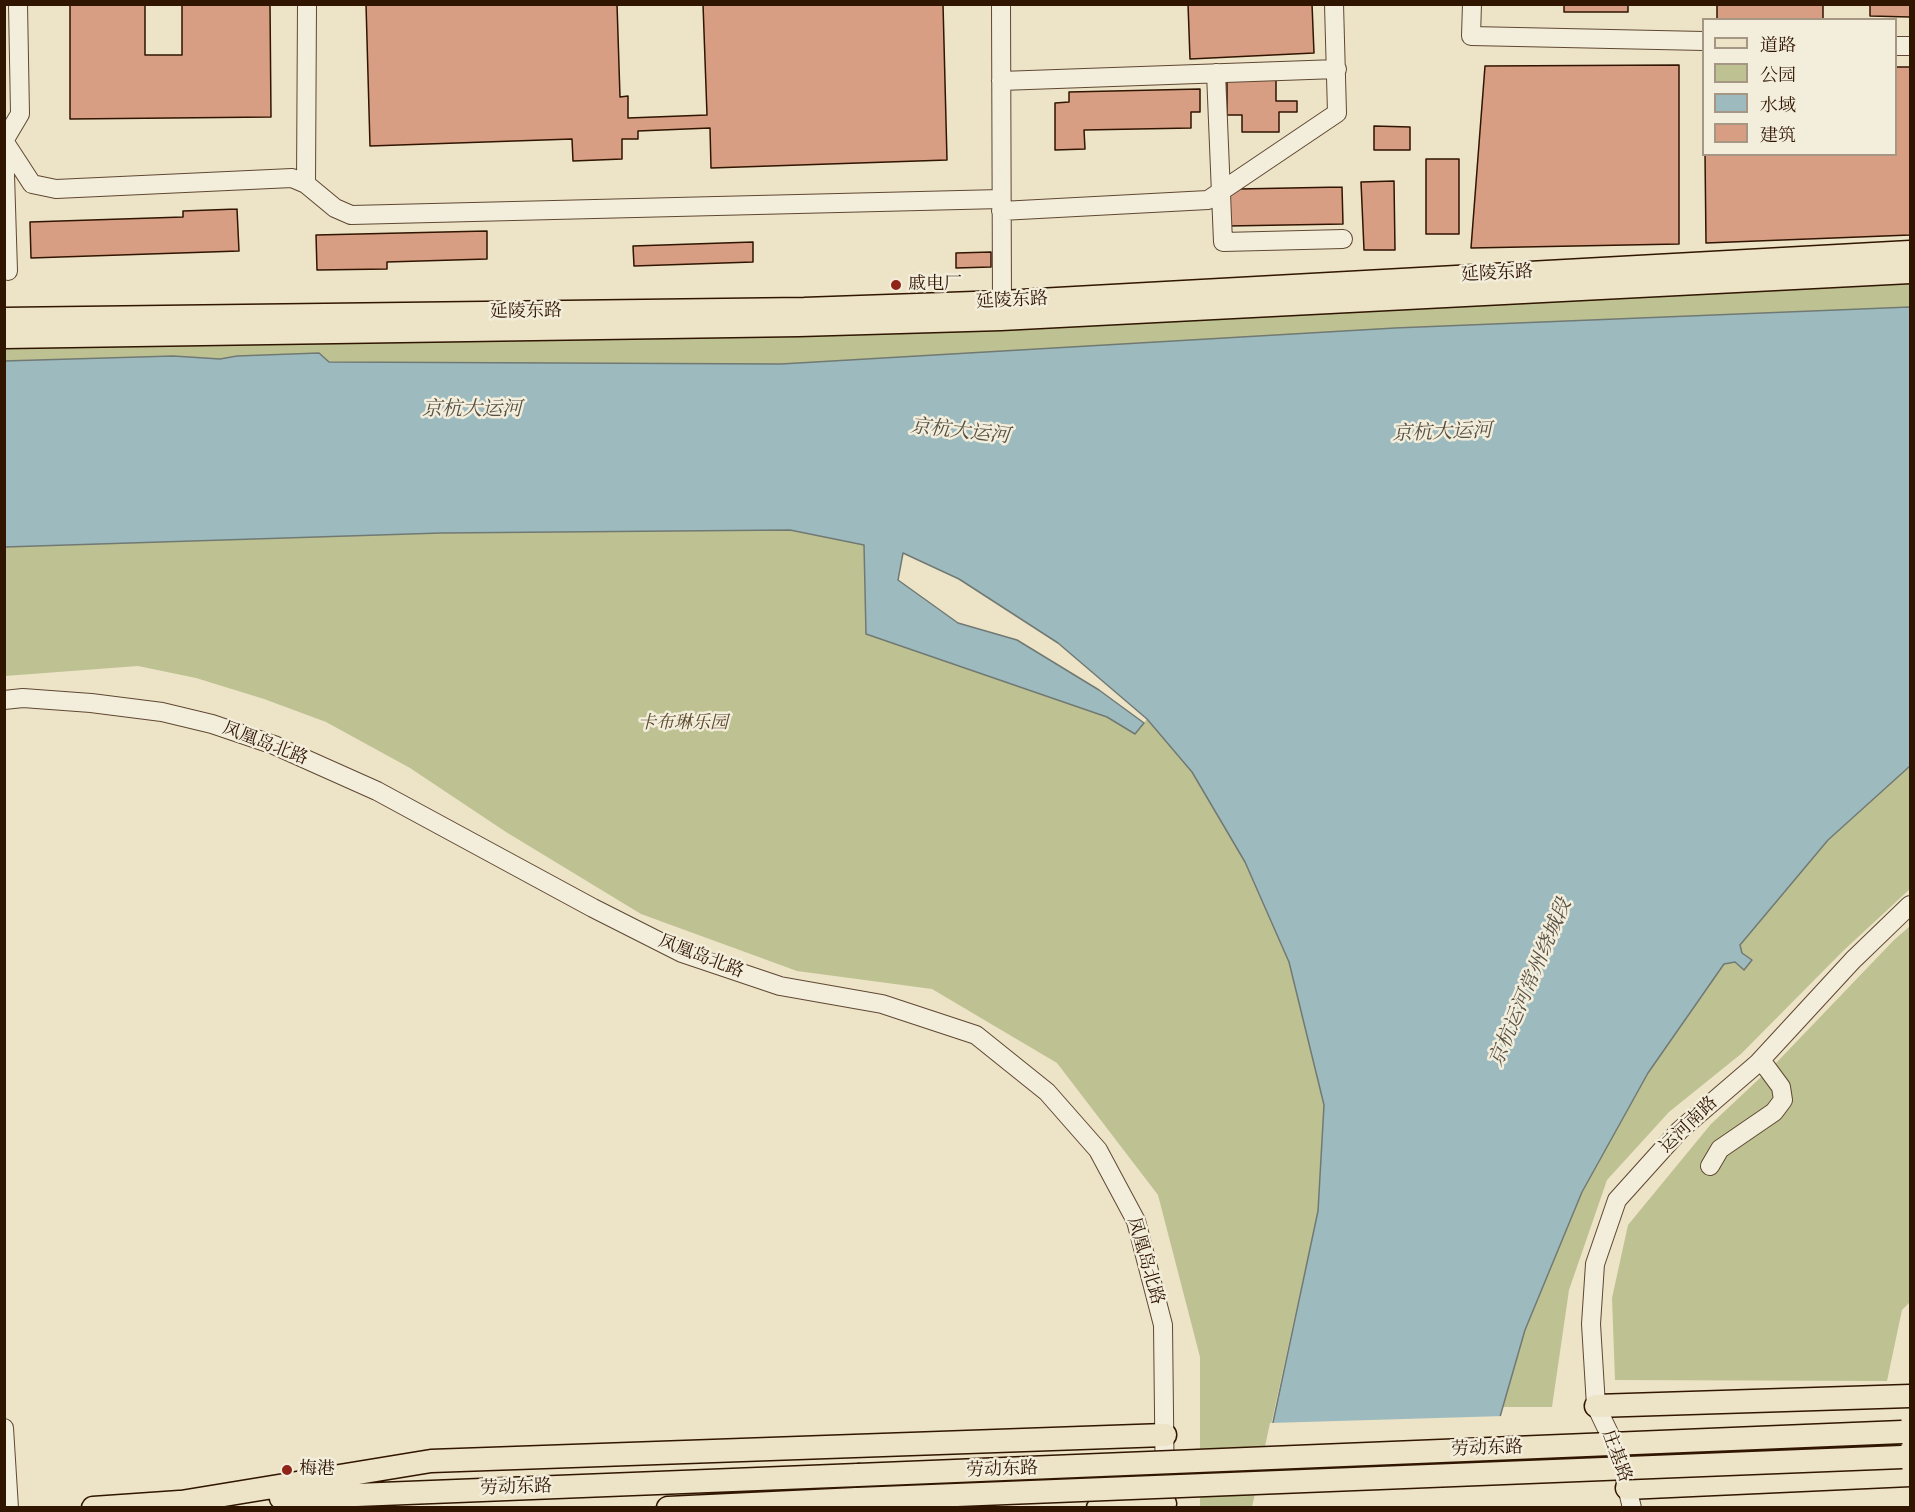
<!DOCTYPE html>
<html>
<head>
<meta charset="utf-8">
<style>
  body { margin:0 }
  #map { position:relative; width:1915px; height:1512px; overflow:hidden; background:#ede3c7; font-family:Alegreya,"Noto Serif SC",serif }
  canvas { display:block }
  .frame { position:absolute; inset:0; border:6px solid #301500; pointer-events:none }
  .legend { position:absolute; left:1702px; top:18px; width:195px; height:138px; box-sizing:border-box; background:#f3eddb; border:2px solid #a59783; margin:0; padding:8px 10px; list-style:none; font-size:18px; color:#301500 }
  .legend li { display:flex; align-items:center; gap:12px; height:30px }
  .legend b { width:30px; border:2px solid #a59783 }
</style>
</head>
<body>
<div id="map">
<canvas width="1915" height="1512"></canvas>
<div class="frame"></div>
<ul class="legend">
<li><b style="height:8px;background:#ede3c7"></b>道路</li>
<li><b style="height:16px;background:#bec292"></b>公园</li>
<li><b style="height:16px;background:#9dbbbf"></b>水域</li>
<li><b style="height:16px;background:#d79e84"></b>建筑</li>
</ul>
</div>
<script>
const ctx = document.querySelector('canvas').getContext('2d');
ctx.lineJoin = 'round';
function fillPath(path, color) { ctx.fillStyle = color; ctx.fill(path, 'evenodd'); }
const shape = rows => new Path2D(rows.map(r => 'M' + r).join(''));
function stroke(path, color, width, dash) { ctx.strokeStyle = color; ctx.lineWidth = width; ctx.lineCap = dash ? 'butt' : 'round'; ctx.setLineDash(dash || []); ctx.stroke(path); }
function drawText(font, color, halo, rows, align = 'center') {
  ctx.font = font + ' Alegreya,"Noto Serif SC",serif'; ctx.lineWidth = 5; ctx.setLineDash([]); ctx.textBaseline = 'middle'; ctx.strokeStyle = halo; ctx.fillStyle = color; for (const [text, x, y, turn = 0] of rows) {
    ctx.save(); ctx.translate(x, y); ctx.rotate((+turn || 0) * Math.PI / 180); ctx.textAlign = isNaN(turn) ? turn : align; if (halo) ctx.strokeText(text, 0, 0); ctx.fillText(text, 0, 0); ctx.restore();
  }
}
const green = shape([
  [1910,279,1910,324,794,367,5,374,4,348,789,335],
  [790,530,864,545,866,634,1107,717,1135,734,1147,719,1192,772,1245,862,1289,962,1324,1105,1318,1211,1253,1507,1200,1507,1200,1357,1158,1195,1057,1063,932,989,797,971,641,914,506,832,410,768,326,722,264,699,196,678,138,666,5,676,4,547,441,533],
  [1910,766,1910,889,1843,951,1741,1054,1669,1112,1607,1180,1569,1290,1552,1407,1503,1407,1525,1330,1582,1192,1648,1073,1724,964,1735,962,1745,970,1740,945,1828,840],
  [1910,926,1910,1302,1902,1310,1887,1381,1615,1380,1612,1298,1628,1225,1711,1124,1777,1062,1894,940]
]);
const water = shape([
  [1910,307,1910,766,1828,840,1740,945,1742,953,1752,960,1744,970,1735,962,1724,964,1648,1073,1582,1192,1525,1330,1474,1507,1255,1507,1318,1211,1324,1105,1289,962,1245,862,1192,772,1147,719,1058,643,959,579,903,553,898,580,958,623,1017,640,1099,690,1144,723,1135,734,1107,717,866,634,864,545,790,530,441,533,5,547,4,361,173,356,220,359,237,356,319,353,329,362,781,364,1395,328,1910,307]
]);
const pier = shape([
  [1504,1416,1477,1508,1252,1507,1270,1423]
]);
const building = shape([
  [70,4,145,4,145,55,182,55,182,4,270,4,271,117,70,119,70,4],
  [366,4,617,4,620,97,628,96,628,118,707,115,703,4,943,4,947,160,711,168,710,128,638,131,638,139,622,139,622,159,573,161,572,139,370,146,366,4],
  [1188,4,1312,4,1314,53,1190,59,1188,4],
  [1564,4,1628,4,1628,12,1564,12,1564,4],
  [1717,4,1823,4,1823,20,1717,20,1717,4],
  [1870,4,1910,4,1910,17,1870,16,1870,4],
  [1679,65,1679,244,1471,248,1485,66,1679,65],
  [1896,67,1910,67,1910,235,1706,243,1705,154,1896,154,1896,67],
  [1227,79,1276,79,1276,101,1297,101,1297,112,1279,112,1279,132,1242,132,1242,115,1227,115,1227,79],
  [1200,89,1200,112,1191,112,1191,128,1084,130,1085,149,1055,150,1055,103,1069,102,1069,92,1200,89],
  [1374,126,1410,127,1410,150,1374,150,1374,126],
  [1426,159,1459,159,1459,234,1426,234,1426,159],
  [1394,181,1395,250,1364,250,1361,182,1394,181],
  [1342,187,1343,224,1228,226,1228,196,1238,189,1342,187],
  [237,209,239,251,31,258,30,222,183,217,183,211,237,209],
  [487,231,487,259,387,262,387,269,317,270,316,235,487,231],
  [753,242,753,262,634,266,633,246,753,242],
  [991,252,991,267,956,268,956,253,991,252]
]);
const minor = shape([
  [18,4,20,114,4,141,32,184,56,189,292,178,306,184,335,208,351,215,1001,199],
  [1001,4,1002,302],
  [1472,4,1471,36,1704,41],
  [1896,46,1910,46],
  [1216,73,1223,242,1343,239],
  [1001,81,1337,69],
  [4,142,8,271],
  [306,184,307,4],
  [1001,211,1208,200,1337,113,1334,4],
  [4,700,23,698,91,703,162,712,212,724,274,745,377,791,593,908,682,953,780,986,882,1004,976,1035,1047,1092,1098,1150,1136,1221,1163,1325,1165,1500],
  [1710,1166,1720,1149,1774,1112,1783,1100,1781,1087,1761,1060],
  [4,1428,9,1508],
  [1632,1508,1619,1454,1596,1406,1591,1324,1595,1264,1617,1200,1680,1130,1758,1063,1853,960,1910,905]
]);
const major = shape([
  [4,319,804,309,1002,302,1910,252],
  [4,337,799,325,1001,319,1910,272],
  [1596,1406,1910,1396],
  [1627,1488,1910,1475],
  [281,1498,858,1475],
  [181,1502,431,1461,1165,1435],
  [93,1508,194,1501],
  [668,1508,857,1499],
  [1098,1508,1165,1504]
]);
const majorBridge = shape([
  [858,1475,1902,1432],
  [857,1499,1902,1457]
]);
const markers = [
  [896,285,6,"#8f2418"],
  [287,1470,6,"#8f2418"]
];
const streetNames = [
  ["延陵东路",1497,274,-3],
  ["延陵东路",1012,301,-3],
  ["延陵东路",526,312,-1],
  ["凤凰岛北路",265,744,21],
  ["凤凰岛北路",701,957,21],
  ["运河南路",1689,1125,-44],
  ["凤凰岛北路",1145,1261,74],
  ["劳动东路",1487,1449,-2],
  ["庄基路",1616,1456,70],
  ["劳动东路",1002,1470,-2],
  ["劳动东路",516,1488,-2]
];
const poiNames = [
  ["戚电厂",908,285],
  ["梅港",299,1470]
];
const parkNames = [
  ["卡布琳乐园",683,724]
];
const waterNames = [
  ["京杭大运河",472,410],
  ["京杭大运河",960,432,6],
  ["京杭大运河",1442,433,-2],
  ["京杭运河常州绕城段",1531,983,-67]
];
fillPath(green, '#bec292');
fillPath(water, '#9dbbbf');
stroke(water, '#717973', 1.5);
fillPath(pier, '#ede3c7');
fillPath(building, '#d79e84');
stroke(building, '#301500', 1.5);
stroke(minor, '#5f4832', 20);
stroke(major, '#301500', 25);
stroke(minor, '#f3eddb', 18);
stroke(major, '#ede3c7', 22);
stroke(majorBridge, '#301500', 25, []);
stroke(majorBridge, '#ede3c7', 22);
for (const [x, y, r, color] of markers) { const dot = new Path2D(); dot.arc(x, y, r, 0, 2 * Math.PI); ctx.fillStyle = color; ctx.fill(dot); stroke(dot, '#f3eddb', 2); }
drawText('18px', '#301500', '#f3eddb', streetNames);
drawText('18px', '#301500', '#f3eddb', poiNames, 'left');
drawText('italic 18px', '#5b492c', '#f3eddb', parkNames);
drawText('italic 20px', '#564f43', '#f3eddb', waterNames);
</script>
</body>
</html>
